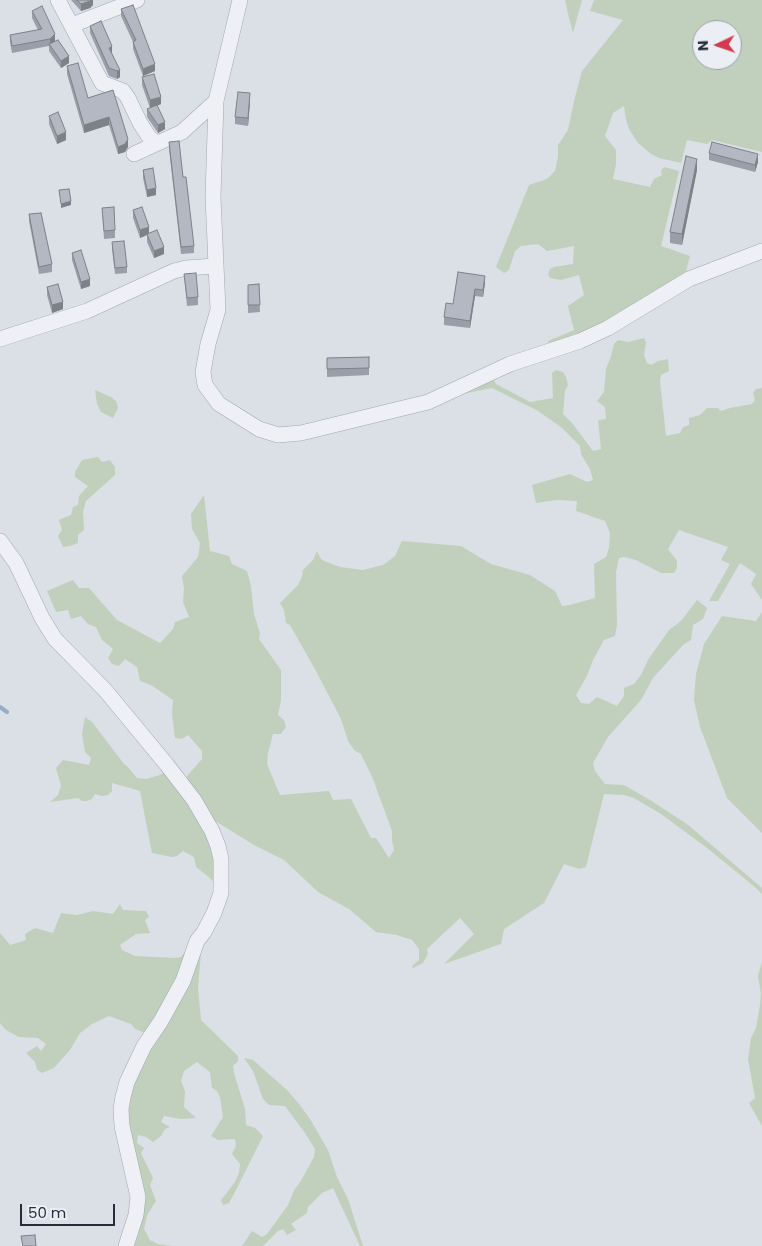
<!DOCTYPE html>
<html>
<head>
<meta charset="utf-8">
<style>
  body { margin:0 }
  #map { position:relative; width:762px; height:1246px; overflow:hidden; background:#dbdfe6; font-family:Poppins,sans-serif }
  canvas { display:block }
  .north { position:absolute; left:692px; top:20px; width:50px; height:50px; box-sizing:border-box; background:#ebeef4; border:1px solid #9ca1aa; border-radius:50%; rotate:267deg; font-size:14px; font-weight:700; line-height:20px; text-align:center; color:#252d3c }
  .north::after { content:''; display:block; margin:auto; width:18px; height:22px; background:#d03c4d; clip-path:polygon(50% 0,100% 100%,50% 72%,0 100%) }
  .scale { position:absolute; left:20px; top:1204px; width:95px; height:22px; box-sizing:border-box; border:2px solid #252d3c; border-top:0; padding-left:6px; font-size:15px; line-height:18px; white-space:nowrap; color:#252d3c; -webkit-text-stroke:4px #ebeef4; paint-order:stroke }
</style>
</head>
<body>
<div id="map">
<canvas width="762" height="1246"></canvas>
<div class="north">N</div>
<div class="scale">50 m</div>
</div>
<script>
const ctx = document.querySelector('canvas').getContext('2d');
ctx.lineJoin = 'round';
function fillPath(path, color) { ctx.fillStyle = color; ctx.fill(path, 'evenodd'); }
const shape = rows => new Path2D(rows.map(r => 'M' + r).join(''));
function stroke(path, color, width, dash) { ctx.strokeStyle = color; ctx.lineWidth = width; ctx.lineCap = dash ? 'butt' : 'round'; ctx.setLineDash(dash || []); ctx.stroke(path); }
const green = shape([
  [565,0,582,0,573,33,569,18],
  [594,0,762,0,762,152,712,140,707,144,687,140,681,163,659,158,651,154,638,143,629,129,626,120,624,106,613,113,605,136,616,150,616,164,613,179,650,187,654,179,662,175,661,171,664,167,679,171,661,246,690,256,685,275,622,317,550,348,548,341,574,330,568,306,584,295,579,275,561,280,550,278,548,274,550,269,554,267,573,264,574,246,547,251,538,244,521,246,515,251,509,270,504,273,496,267,529,185,547,179,555,171,558,157,558,145,568,130,574,101,582,71,623,20,590,11],
  [702,30,732,30,732,60,702,60],
  [644,338,646,343,644,355,647,363,651,365,658,361,668,359,669,371,661,375,660,381,666,436,680,433,683,427,689,425,689,418,700,415,707,408,718,408,721,411,730,408,752,404,755,400,753,393,756,389,762,388,762,600,751,584,756,574,740,563,718,601,709,601,730,564,721,560,728,547,679,530,668,549,677,561,677,568,674,573,661,573,636,560,624,557,619,558,616,572,617,625,615,636,604,640,593,660,587,676,576,695,581,703,589,704,597,697,617,706,624,696,624,688,634,684,641,675,648,660,669,630,681,621,697,600,707,608,703,619,693,625,691,640,683,645,653,678,641,700,608,737,593,763,595,771,605,784,624,785,650,800,687,824,762,888,762,894,755,887,707,848,661,814,634,798,624,795,604,794,586,867,579,869,564,864,544,903,504,929,501,944,444,964,474,934,460,918,427,949,428,954,423,963,413,968,412,966,419,960,419,949,412,940,397,935,376,932,349,909,318,892,284,860,254,845,217,822,212,822,190,789,187,776,202,759,202,751,188,735,182,739,175,738,172,714,173,700,151,685,140,681,137,667,125,659,119,666,112,664,108,658,113,649,102,640,96,627,88,624,81,616,71,619,68,610,56,612,47,591,73,580,79,588,89,588,117,620,160,643,173,629,175,622,189,617,183,602,184,588,182,576,198,557,200,543,192,529,191,514,204,495,210,551,229,556,232,564,247,571,251,586,254,614,260,633,259,639,281,670,281,700,278,715,284,720,286,727,281,734,273,734,268,753,267,764,280,795,329,791,333,800,351,799,371,838,376,838,389,858,394,850,392,840,392,831,373,779,361,754,354,750,348,741,341,719,316,671,290,625,286,623,284,610,280,603,298,585,302,577,303,570,313,560,317,551,321,559,324,561,340,567,363,570,383,565,395,556,402,541,461,546,491,564,530,575,555,591,562,606,570,605,595,598,594,564,606,557,609,548,610,533,605,521,576,511,577,501,557,500,536,503,532,485,570,474,587,482,593,480,590,469,581,454,580,446,561,427,538,411,492,388,452,396,494,380,496,384,530,402,553,398,552,373,556,370,563,372,566,377,568,385,565,391,563,414,572,423,593,451,601,449,598,420,606,419,605,407,597,401,604,392,606,369,611,356,614,344,618,340,628,342],
  [95,390,111,397,116,401,118,408,113,418,101,412,97,404],
  [98,457,102,462,110,460,115,467,115,475,86,501,83,512,84,530,78,535,78,543,70,546,63,547,58,536,62,530,59,520,71,515,73,507,78,505,79,496,88,486,75,477,75,472,82,460],
  [762,612,762,833,727,798,700,727,694,700,696,674,704,644,722,616,756,621],
  [85,717,92,722,124,764,128,767,137,778,146,779,160,775,169,770,211,834,219,888,210,878,196,867,194,857,183,851,177,856,172,857,152,853,140,791,112,783,112,791,108,795,102,796,95,794,92,799,87,801,82,801,78,798,50,802,58,795,61,786,56,768,63,760,89,765,91,758,85,752,82,734],
  [120,904,123,910,146,911,149,917,145,920,150,933,136,934,120,945,122,950,135,956,175,958,181,957,192,943,173,994,145,1033,135,1029,131,1024,109,1016,92,1024,80,1033,70,1050,54,1068,42,1073,37,1070,35,1062,26,1053,37,1046,41,1051,46,1044,38,1038,19,1037,6,1030,0,1023,0,934,1,934,10,945,26,940,25,934,35,928,53,933,61,913,77,915,93,911,113,914],
  [202,940,198,988,201,1020,238,1056,238,1061,233,1066,234,1073,245,1109,246,1125,255,1128,263,1136,236,1190,229,1203,223,1205,221,1200,235,1182,239,1173,240,1164,232,1154,236,1146,235,1139,218,1140,211,1136,223,1117,220,1097,217,1091,212,1088,210,1072,197,1062,184,1071,181,1081,185,1091,184,1107,196,1118,181,1119,164,1116,161,1122,170,1127,165,1129,161,1136,153,1142,146,1137,138,1135,137,1143,144,1148,141,1153,153,1178,150,1185,156,1201,147,1215,144,1229,150,1240,158,1244,173,1246,130,1246,135,1174,126,1095],
  [762,961,762,1126,749,1103,755,1098,748,1059,751,1038,756,1028,760,1005,761,994,758,976],
  [244,1058,253,1060,288,1091,299,1104,310,1119,328,1150,337,1177,348,1199,363,1246,360,1246,333,1188,322,1193,308,1207,307,1213,291,1224,296,1230,287,1235,283,1229,278,1231,263,1246,242,1246,252,1231,262,1237,267,1234,288,1205,294,1190,299,1184,314,1157,315,1149,305,1133,285,1106,269,1105,263,1099,253,1071]
]);
const stream = shape([
  [0,707,7,712]
]);
const street = shape([
  [58,0,102,83,123,91,128,98,140,123,149,137,156,143],
  [240,0,216,101,213,197,218,310,208,344,203,372,205,385,219,404,259,429,278,435,301,433,428,402,510,364,580,341,608,328,689,279,762,251],
  [72,25,137,0],
  [134,154,182,132,216,101],
  [0,339,87,311,174,271,186,268,215,266],
  [0,541,16,563,42,618,55,639,105,690,167,765,194,800,212,831,218,846,221,859,221,893,214,913,204,932,197,941,183,981,178,990,161,1021,144,1046,127,1082,123,1097,121,1109,122,1126,138,1197,136,1215,126,1246]
]);
const wall = shape([
  [71,0,93,0,93,5,90,8,81,11],
  [121,9,155,71,143,76,133,49,133,42,121,16],
  [32,11,55,41,69,63,61,68,49,51,49,46,12,53,10,42,10,35,38,30,32,18],
  [90,26,112,54,120,77,117,79,109,76,90,33],
  [67,66,88,98,113,90,128,147,125,152,118,154,109,125,84,133,67,74],
  [142,77,161,104,157,106,165,129,158,133,147,117,147,109,152,107,150,108,142,85],
  [250,101,248,126,235,124,235,117],
  [49,116,66,140,57,144,49,124],
  [169,142,183,177,194,246,194,253,181,254,169,149],
  [709,153,758,162,755,172,709,160],
  [143,170,156,195,147,197,143,178],
  [697,170,682,245,670,243,670,232],
  [102,208,115,230,115,238,104,239],
  [133,210,149,233,164,254,154,258,147,242,147,235,140,238,133,218],
  [29,214,52,264,52,272,39,274,29,221],
  [112,242,127,267,127,273,115,274,112,249],
  [72,253,90,286,81,289,72,260],
  [458,272,485,283,483,297,475,296,470,328,444,325,444,317,453,304],
  [184,274,198,297,198,305,187,306],
  [259,284,260,312,248,313,248,285],
  [47,287,63,309,52,313,47,295],
  [369,357,369,375,327,377,327,358]
]);
const shadedWall = shape([
  [91,0,93,0,93,5,90,8,81,11,81,4],
  [55,34,55,41,50,45,50,39],
  [112,46,112,54,109,48],
  [69,56,69,63,61,68,61,61],
  [155,64,155,71,143,76,143,69],
  [120,70,120,77,117,79,117,71],
  [250,93,250,101,248,126,248,118],
  [161,97,161,104,150,108,150,100],
  [109,117,109,125,84,133,84,125],
  [165,122,165,129,158,133,158,125],
  [66,132,66,140,57,144,57,136],
  [128,139,128,147,125,152,118,154,118,147],
  [758,154,758,162,755,172,755,165],
  [697,159,697,170,682,245,682,234],
  [156,188,156,195,147,197,147,190],
  [71,201,71,205,61,208,61,204],
  [149,227,149,234,140,238,140,230],
  [164,247,164,254,154,258,154,251],
  [485,276,485,283,483,297,483,290],
  [90,279,90,286,81,289,81,282],
  [475,289,475,296,470,328,470,321],
  [63,302,63,309,52,313,52,305]
]);
const building = shape([
  [77,0,91,0,90,1,81,4,77,0],
  [133,5,155,64,143,69,133,42,136,40,121,9,133,5],
  [42,6,55,34,50,39,12,46,10,35,42,29,32,11,42,6],
  [101,21,112,46,109,48,120,70,117,71,109,68,90,26,101,21],
  [58,40,69,56,61,61,49,44,58,40],
  [78,63,88,98,113,90,128,139,125,144,118,147,109,117,84,125,67,66,78,63],
  [154,74,161,97,150,100,142,77,154,74],
  [238,92,250,93,248,118,235,117,238,92],
  [157,105,165,122,158,125,147,109,157,105],
  [58,112,66,132,57,136,49,116,58,112],
  [179,141,183,177,186,177,194,246,181,247,169,142,179,141],
  [712,142,758,154,755,165,709,153,712,142],
  [686,156,697,159,682,234,670,232,686,156],
  [153,168,156,188,147,190,143,170,153,168],
  [69,189,71,201,61,204,59,190,69,189],
  [114,207,115,230,104,231,102,208,114,207],
  [142,207,149,227,140,230,133,210,142,207],
  [41,213,52,264,39,267,29,214,41,213],
  [157,230,164,247,154,251,147,234,157,230],
  [124,241,127,267,115,268,112,242,124,241],
  [81,250,90,279,81,282,72,253,81,250],
  [458,272,485,276,483,290,475,289,470,321,444,317,446,303,453,304,458,272],
  [196,273,198,297,187,298,184,274,196,273],
  [58,284,63,302,52,305,47,287,58,284],
  [259,284,260,305,248,305,248,285,259,284],
  [369,357,369,368,327,369,327,358,369,357],
  [35,1235,36,1246,23,1246,21,1236,35,1235]
]);
fillPath(green, '#c1d0bc');
stroke(stream, '#95acc8', 4);
stroke(street, '#a1a6b0', 16);
stroke(street, '#eef0f5', 15);
fillPath(wall, '#9a9ea8');
fillPath(shadedWall, '#7d8188');
fillPath(building, '#b3b8c3');
stroke(building, '#7d8188', 1);
</script>
</body>
</html>
